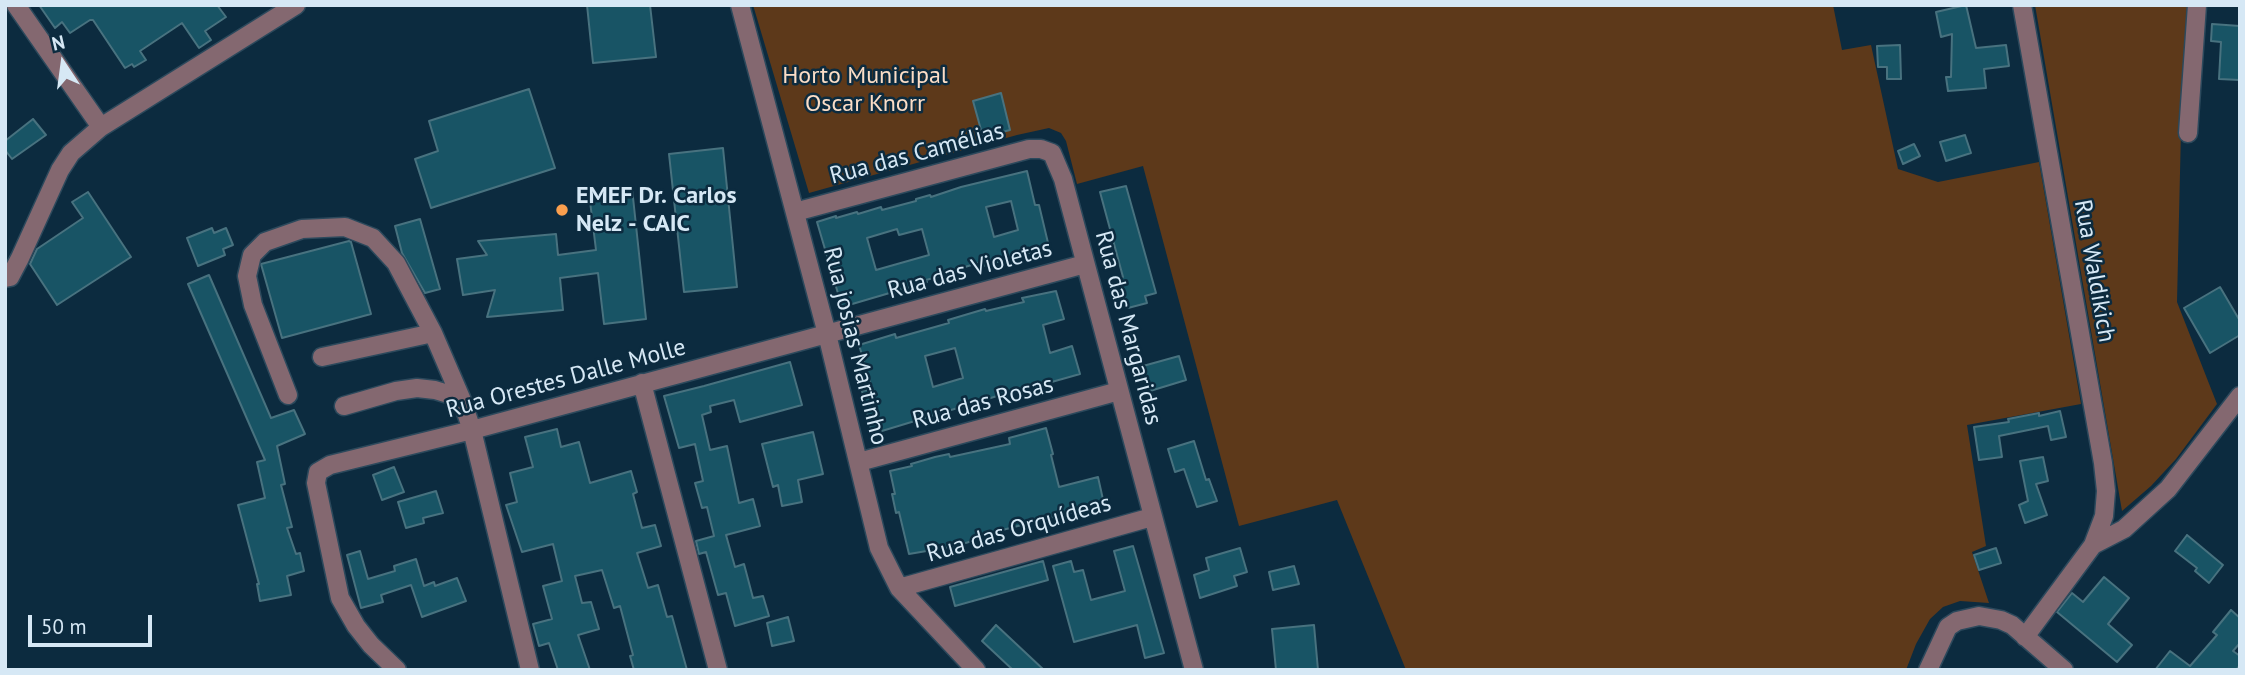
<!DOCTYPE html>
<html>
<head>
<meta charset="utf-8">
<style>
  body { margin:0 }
  #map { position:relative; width:2245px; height:675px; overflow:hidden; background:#0c2b3f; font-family:"PT Sans",sans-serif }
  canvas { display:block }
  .frame { position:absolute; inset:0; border:7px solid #d6e8f5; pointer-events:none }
  .north { position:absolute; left:28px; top:28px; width:70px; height:70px; -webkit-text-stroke:5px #0c2b3f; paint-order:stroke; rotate:347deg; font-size:19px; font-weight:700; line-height:28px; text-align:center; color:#d6e8f5 }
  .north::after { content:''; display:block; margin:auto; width:24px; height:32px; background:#d6e8f5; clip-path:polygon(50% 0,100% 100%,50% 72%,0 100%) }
  .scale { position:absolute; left:28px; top:615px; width:124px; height:32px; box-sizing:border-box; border:4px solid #d6e8f5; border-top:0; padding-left:9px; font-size:21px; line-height:24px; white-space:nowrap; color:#d6e8f5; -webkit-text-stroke:5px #0c2b3f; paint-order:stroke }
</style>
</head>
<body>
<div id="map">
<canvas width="2245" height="675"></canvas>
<div class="frame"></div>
<div class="north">N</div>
<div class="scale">50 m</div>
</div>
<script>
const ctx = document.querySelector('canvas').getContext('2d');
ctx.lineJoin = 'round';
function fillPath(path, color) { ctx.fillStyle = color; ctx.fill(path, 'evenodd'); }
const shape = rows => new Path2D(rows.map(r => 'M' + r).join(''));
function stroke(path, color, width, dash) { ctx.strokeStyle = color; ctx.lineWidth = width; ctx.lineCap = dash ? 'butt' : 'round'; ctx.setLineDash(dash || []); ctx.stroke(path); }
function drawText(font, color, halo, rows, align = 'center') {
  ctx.font = font + ' "PT Sans",sans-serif'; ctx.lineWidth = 5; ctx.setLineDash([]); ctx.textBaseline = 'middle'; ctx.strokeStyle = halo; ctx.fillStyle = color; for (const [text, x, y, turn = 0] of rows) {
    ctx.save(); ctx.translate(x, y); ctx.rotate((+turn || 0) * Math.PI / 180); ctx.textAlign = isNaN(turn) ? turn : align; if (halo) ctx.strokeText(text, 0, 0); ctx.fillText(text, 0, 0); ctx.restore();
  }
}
const green = shape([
  [753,5,1833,5,1842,50,1871,45,1898,169,1938,182,2039,162,2081,404,1967,425,1986,546,1972,552,1989,603,1960,601,1943,607,1930,619,1916,644,1906,670,1406,670,1337,500,1239,526,1143,166,1077,184,1066,141,1061,133,1049,128,1017,135,809,193],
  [2035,5,2188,5,2181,130,2177,302,2217,404,2176,459,2151,486,2122,511]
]);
const building = shape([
  [39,5,217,5,226,17,205,31,211,40,199,48,182,23,140,51,146,60,134,67,132,64,125,68,93,20,90,20,70,33,62,22,55,28,39,5],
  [587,5,650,5,656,57,593,63,587,5],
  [1966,5,1976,48,2006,45,2009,66,1984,69,1986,88,1948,91,1946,77,1951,77,1952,34,1941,37,1936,12,1966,5],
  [2212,24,2240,26,2240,80,2219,79,2221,42,2211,41,2212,24],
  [1900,45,1901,79,1887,79,1887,67,1878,67,1877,46,1900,45],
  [529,89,555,168,431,208,415,159,438,151,429,121,529,89],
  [1001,93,1010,130,983,137,973,101,1001,93],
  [33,119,46,135,12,159,5,150,5,141,33,119],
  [1965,135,1971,153,1946,161,1940,142,1965,135],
  [1914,144,1920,156,1903,164,1898,151,1914,144],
  [723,148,737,287,684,292,669,154,723,148],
  [1027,171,1035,205,1039,205,1049,247,983,266,982,262,951,271,952,273,926,280,927,282,842,307,817,222,836,216,836,218,857,212,858,214,881,207,882,210,916,201,916,199,930,195,931,197,961,187,1027,171],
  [1011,201,1018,230,994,237,986,207,1011,201],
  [897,229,899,235,922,229,929,255,876,270,867,238,897,229],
  [1126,186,1156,293,1145,296,1147,303,1128,308,1119,278,1123,277,1100,192,1126,186],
  [632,188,646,319,604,324,598,273,560,278,563,310,487,317,495,290,463,295,457,259,487,255,478,241,556,234,558,255,596,250,589,193,632,188],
  [88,192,131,257,57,305,30,264,37,249,83,218,72,202,88,192],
  [420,219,440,289,425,293,402,253,395,226,420,219],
  [212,228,214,233,226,228,233,245,223,249,225,255,198,266,187,238,212,228],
  [349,241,351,242,371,314,282,338,261,264,349,241],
  [209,275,271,418,294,410,305,434,277,446,285,484,281,485,292,527,287,528,296,554,300,553,304,571,287,576,291,595,260,601,257,584,259,584,238,505,265,498,257,462,265,460,188,284,209,275],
  [2220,287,2240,321,2240,335,2210,353,2184,308,2220,287],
  [1056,291,1064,319,1043,325,1050,353,1072,346,1080,374,1041,385,1040,383,872,434,862,391,872,389,859,345,895,334,896,338,949,323,948,320,985,309,986,311,1024,302,1022,298,1056,291],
  [955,348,963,378,933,387,925,356,955,348],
  [1179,356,1186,380,1150,391,1143,366,1179,356],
  [790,362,802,405,740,422,734,400,710,406,711,412,702,415,710,450,727,446,739,503,753,499,760,526,726,535,735,567,744,564,753,598,763,596,769,616,735,626,726,593,718,595,706,552,699,554,696,541,714,536,707,507,702,508,695,483,703,481,695,444,679,448,664,396,704,386,790,362],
  [2060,411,2066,437,2051,440,2048,426,1999,436,2002,457,1979,460,1974,427,2009,422,2008,419,2039,413,2039,416,2060,411],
  [1046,428,1053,454,1051,455,1059,487,1098,477,1104,504,971,538,972,541,956,546,909,554,899,512,896,513,892,494,895,494,890,471,912,466,911,464,935,457,949,454,950,457,1010,444,1009,438,1046,428],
  [557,429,561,447,579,442,590,483,631,471,637,492,633,494,642,528,655,525,661,546,637,553,648,588,658,585,667,617,672,616,687,670,634,670,630,656,633,655,620,606,614,608,602,570,575,576,582,603,591,602,599,629,578,635,590,670,558,670,549,643,539,646,533,624,552,619,543,586,562,581,553,544,522,552,506,505,517,502,510,473,533,467,525,437,557,429],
  [813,432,823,474,798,480,802,502,782,506,778,485,773,487,762,444,813,432],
  [1194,441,1206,480,1209,479,1217,501,1197,507,1184,469,1175,472,1168,449,1194,441],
  [2043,457,2048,481,2036,484,2047,515,2025,523,2019,505,2028,501,2020,461,2043,457],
  [394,467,404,492,382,500,373,475,394,467],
  [436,491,443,513,423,518,424,523,406,528,398,502,436,491],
  [2187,535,2223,565,2209,583,2195,571,2197,568,2175,551,2187,535],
  [1133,546,1164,653,1145,658,1137,625,1074,642,1053,566,1071,561,1074,572,1083,570,1091,600,1125,591,1114,551,1133,546],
  [1240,548,1247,572,1234,576,1237,586,1200,598,1194,575,1209,570,1206,558,1240,548],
  [1996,548,2001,563,1979,570,1974,555,1996,548],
  [360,551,368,579,395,571,394,566,416,559,424,586,434,582,435,586,457,578,466,601,422,617,411,585,381,595,383,602,361,608,347,555,360,551],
  [1043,561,1048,580,955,606,950,587,1043,561],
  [1294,566,1299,584,1273,590,1269,572,1294,566],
  [2104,577,2129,598,2108,624,2132,645,2117,662,2057,612,2072,593,2083,602,2104,577],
  [2231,610,2240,618,2240,643,2233,651,2240,656,2240,665,2236,670,2155,670,2170,651,2190,666,2217,635,2213,632,2231,610],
  [788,617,794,641,772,646,767,623,788,617],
  [996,625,1044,670,1013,670,982,641,996,625],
  [1314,625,1318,670,1276,670,1272,629,1314,625]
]);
const minor = shape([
  [16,5,101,127],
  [740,5,827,334,879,548,899,588,976,670],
  [2022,5,2103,463,2106,491,2104,516,2093,545],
  [2188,133,2197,5],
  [795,212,1029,149,1041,149,1052,153,1063,179,1194,670],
  [5,278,10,277,20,258,60,170,71,153,101,127,296,5],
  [322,357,433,333],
  [642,383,718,670],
  [288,395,253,305,247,276,252,255,265,242,302,229,345,227,373,238,396,263,433,333,461,398,472,430,530,670],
  [344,406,396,391,417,388,435,390,461,398],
  [859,462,1119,391],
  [899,588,1152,517],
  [2025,637,2093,545,2124,529,2168,489,2240,396],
  [397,670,371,645,356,626,340,598,316,483,318,472,330,465,472,430,1085,264],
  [1928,670,1948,627,1957,621,1979,616,2001,620,2012,625,2064,670]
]);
const markers = [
  [562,210,7,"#fa9f4e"]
];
const parkNames = [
  ["Horto Municipal",865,76],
  ["Oscar Knorr",865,104]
];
const streetNames = [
  ["Rua das Camélias",917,154,-15],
  ["Rua das Violetas",970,270,-15],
  ["Rua Waldikich",2094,271,80],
  ["Rua das Margaridas",1128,328,75],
  ["Rua josias Martinho",855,346,76],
  ["Rua Orestes Dalle Molle",566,379,-15],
  ["Rua das Rosas",983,403,-15],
  ["Rua das Orquídeas",1019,529,-16]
];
const poiNames = [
  ["EMEF Dr. Carlos",576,196],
  ["Nelz - CAIC",576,224]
];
fillPath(green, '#5d391a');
fillPath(building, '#185465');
stroke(building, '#48727f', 2);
stroke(minor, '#2c495c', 21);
stroke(minor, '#846870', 18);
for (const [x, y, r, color] of markers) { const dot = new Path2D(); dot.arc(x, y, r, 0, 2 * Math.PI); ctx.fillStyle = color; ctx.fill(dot); stroke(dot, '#0c2b3f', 2.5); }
drawText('24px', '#fbddc6', '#0c2b3f', parkNames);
drawText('24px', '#d6e8f5', '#0c2b3f', streetNames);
drawText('bold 24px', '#d6e8f5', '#0c2b3f', poiNames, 'left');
</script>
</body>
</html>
